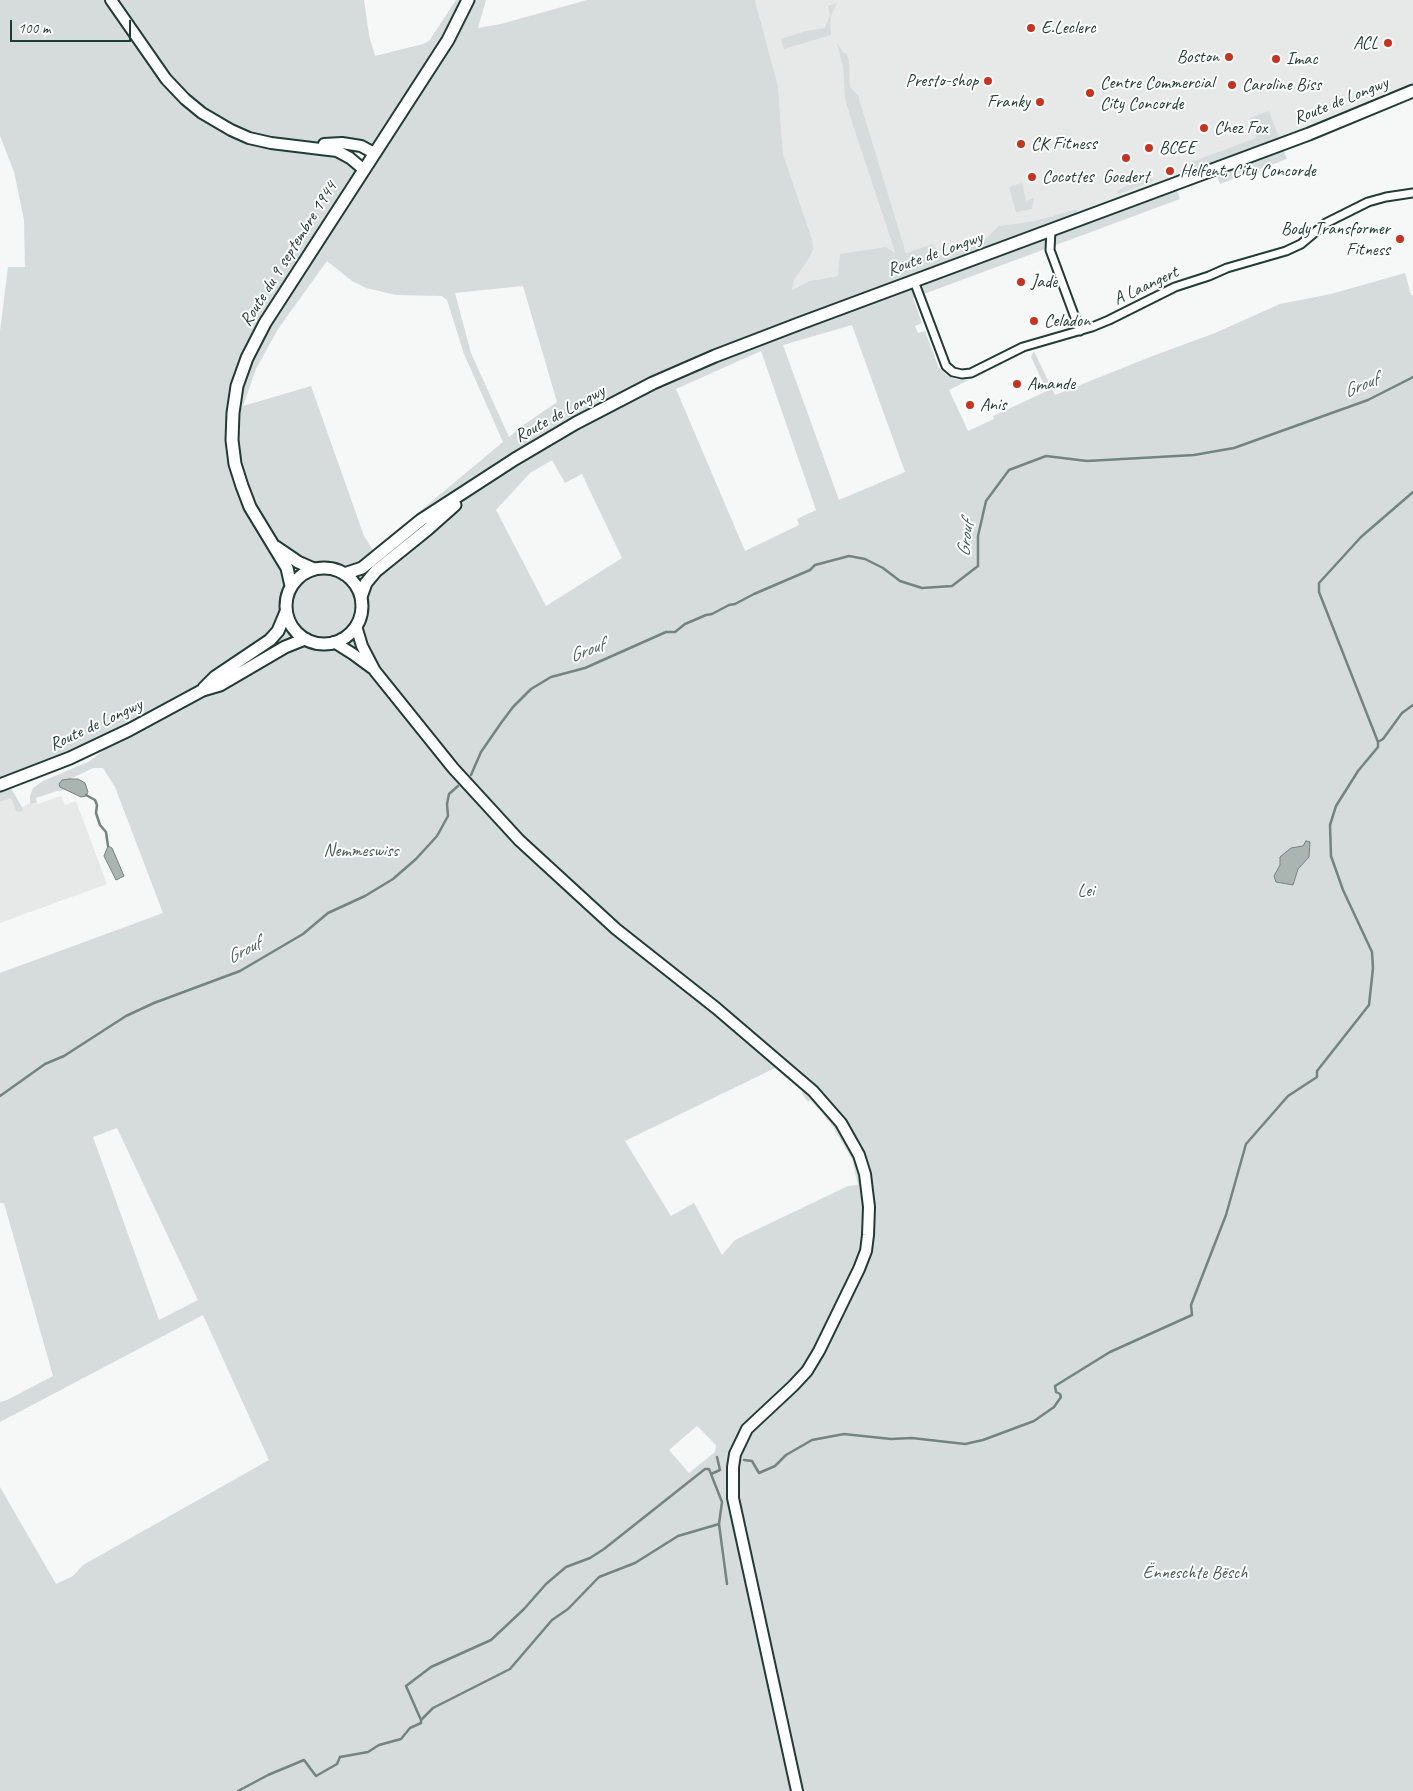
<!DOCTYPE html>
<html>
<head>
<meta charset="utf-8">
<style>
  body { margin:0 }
  #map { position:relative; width:1413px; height:1791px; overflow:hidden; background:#f6f7f7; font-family:Caveat,sans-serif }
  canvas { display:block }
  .scale { position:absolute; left:10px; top:20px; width:121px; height:22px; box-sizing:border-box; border:2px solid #1f3d34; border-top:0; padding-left:6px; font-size:15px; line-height:18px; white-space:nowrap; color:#1f3d34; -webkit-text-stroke:4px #fff; paint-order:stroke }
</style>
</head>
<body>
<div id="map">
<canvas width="1413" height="1791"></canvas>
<div class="scale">100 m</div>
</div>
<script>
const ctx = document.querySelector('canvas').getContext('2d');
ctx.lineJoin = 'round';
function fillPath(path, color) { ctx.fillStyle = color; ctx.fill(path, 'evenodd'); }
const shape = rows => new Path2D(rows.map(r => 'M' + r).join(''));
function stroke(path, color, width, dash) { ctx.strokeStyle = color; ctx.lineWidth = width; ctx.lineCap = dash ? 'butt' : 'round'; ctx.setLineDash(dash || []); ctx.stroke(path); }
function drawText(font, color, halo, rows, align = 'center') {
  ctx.font = font + ' Caveat,sans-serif'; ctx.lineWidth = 4; ctx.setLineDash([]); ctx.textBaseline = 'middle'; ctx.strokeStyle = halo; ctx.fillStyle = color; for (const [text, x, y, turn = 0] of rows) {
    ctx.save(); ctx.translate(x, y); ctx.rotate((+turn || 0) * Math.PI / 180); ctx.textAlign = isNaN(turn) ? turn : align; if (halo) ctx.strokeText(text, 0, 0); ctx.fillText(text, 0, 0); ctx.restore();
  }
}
const built = shape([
  [755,0,1413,0,1413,91,1214,169,1217,175,1177,190,1175,184,1079,219,1075,209,1035,221,998,226,985,239,940,255,932,244,906,253,858,95,850,87,848,66,844,54,836,43,843,67,845,99,851,120,895,254,838,276,809,281,791,290,794,280,810,257,812,239,783,154,778,86],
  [61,796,65,805,76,801,107,884,0,923,0,802,11,798,16,811,23,810,22,807,30,803,32,804,37,802,38,804]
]);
const green = shape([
  [0,0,364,0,369,35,375,56,423,44,429,41,456,0,486,0,478,28,501,24,587,0,755,0,778,86,783,154,812,239,813,249,810,257,794,280,792,290,809,281,838,276,840,254,886,247,895,253,852,123,845,99,843,67,836,42,844,53,846,53,849,60,850,87,858,95,906,253,932,244,940,255,985,239,998,226,1035,221,1076,209,1079,219,1175,184,1180,199,913,298,922,323,915,326,918,333,925,331,939,368,948,376,955,379,969,380,949,390,968,431,994,419,993,416,1047,391,1031,357,1034,351,1055,395,1150,357,1215,333,1280,304,1331,294,1405,273,1411,295,1413,295,1413,1791,0,1791,0,1487,56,1584,73,1576,83,1565,269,1460,203,1315,0,1422,0,1402,7,1400,53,1376,4,1203,0,1203,0,973,163,913,115,787,103,768,93,768,70,779,62,780,60,786,66,790,57,791,36,798,37,802,32,804,30,803,30,796,33,788,43,781,90,761,127,732,8,783,22,807,23,810,20,812,16,811,11,798,0,802,0,331,8,267,25,267,24,220,14,172,0,136],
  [323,144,374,153,363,169],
  [327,261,352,281,366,288,396,295,442,296,447,300,464,354,503,442,373,550,364,536,311,386,243,406,256,369,278,329],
  [523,286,557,402,525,424,509,437,471,353,455,293],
  [852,325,905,472,839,500,783,345],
  [761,351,816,510,797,519,799,525,745,551,676,389],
  [552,460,565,483,582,474,622,558,546,606,496,510,530,473],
  [775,1068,802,1091,803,1095,808,1102,810,1100,823,1114,833,1127,852,1159,858,1185,848,1186,735,1240,722,1255,694,1203,671,1216,625,1141],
  [117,1128,198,1300,159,1320,93,1137],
  [697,1426,716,1445,715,1452,689,1473,669,1450],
  [837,3,831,16,830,27,831,35,784,49,781,39,806,31,825,28,830,15,828,6],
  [1269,111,1287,159,1220,184,1212,163,1187,168,1186,164,1256,138,1256,134,1250,118],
  [1151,177,1153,181,1118,194,1117,191,1126,186],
  [1022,183,1026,201,1034,198,1032,209,1016,212,1009,187]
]);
const water = shape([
  [70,779,78,779,85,783,88,792,86,796,81,797,60,787,59,784,62,780,70,779],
  [1306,841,1310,842,1309,857,1298,869,1293,885,1276,882,1274,876,1280,865,1280,857,1291,848,1303,846,1306,841],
  [108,846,112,848,124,876,116,880,104,856,108,846]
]);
const stream = shape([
  [1378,742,1383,739,1402,713,1413,705],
  [471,775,481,752,501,723,513,707,531,689,551,677,585,668,666,632,675,632,685,624,706,615,712,614,729,605,735,604,754,594,810,570,815,565,849,556,865,559,883,568,900,581,922,588,952,586,978,566,978,536,986,501,1009,470,1046,456,1087,461,1194,455,1234,448,1368,400,1413,377],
  [86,795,95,800,97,805,96,813,100,825,106,832,108,846],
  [0,1096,45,1064,64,1056,126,1016,154,1003,240,971,303,934,328,913,365,896,393,879,416,859,437,836,448,816,447,804,449,794,458,786],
  [744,1460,752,1461,759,1473,775,1466,786,1455,812,1440,844,1434,891,1439,912,1438,965,1444,983,1440,1034,1421,1054,1407,1061,1397,1060,1394,1056,1392,1055,1386,1110,1352,1192,1315,1191,1305,1226,1215,1246,1144,1288,1096,1317,1077,1317,1071,1369,1005,1373,968,1372,952,1343,890,1331,856,1330,825,1336,806,1358,771,1378,747,1378,742,1319,592,1319,583,1361,537,1413,492],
  [719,1524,727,1584],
  [421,1720,406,1686,431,1667,491,1640,524,1609,546,1584,566,1567,590,1558,604,1549,705,1469,709,1469,711,1474,720,1470,717,1457],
  [238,1791,268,1775,304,1760,316,1776,337,1764,340,1757,368,1752,379,1745,401,1739,410,1728,421,1723,421,1720,433,1708,510,1669,552,1620,568,1609,599,1577,635,1563,678,1536,719,1524,722,1502,711,1474]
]);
const street = shape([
  [1051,230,1050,250,1080,331],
  [914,281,946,366,953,372,962,374,971,373,1023,347,1092,327,1109,320,1175,287,1209,276,1227,268,1286,251,1301,244,1326,223,1368,202,1386,197,1413,193]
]);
const secondary = shape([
  [111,0,166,79,185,99,202,113,231,130,249,138,271,143,337,151,350,158,363,169],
  [324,144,342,143,361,146,374,153],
  [356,626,362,646,375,671,453,768,519,840,616,929,716,1008,813,1091,841,1123,859,1155,865,1174,869,1207,868,1235,866,1251,859,1269,819,1351,807,1371,793,1386,747,1429,735,1454,733,1467,733,1498,797,1791],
  [334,642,353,654,372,668]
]);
const primary = shape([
  [276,547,298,562,314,569],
  '286 606a38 38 0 1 1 76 0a38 38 0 1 1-76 0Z',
  [344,574,362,568,421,520,515,459,576,423,653,383,715,356,801,323,1309,134,1413,91],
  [291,586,287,568,250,507,242,486,235,464,232,440,233,413,237,386,247,358,265,323,448,40,468,0],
  [361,597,366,583,376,571,428,529,455,505],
  [204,688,215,677,270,640,278,631,286,612],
  [0,785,70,758,129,730,203,690,220,685,285,647,305,639]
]);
const markers = [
  [1031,28,5,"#c8321e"],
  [1388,43,5,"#c8321e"],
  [1229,57,5,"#c8321e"],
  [1276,59,5,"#c8321e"],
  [988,81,5,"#c8321e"],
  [1232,85,5,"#c8321e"],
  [1090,93,5,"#c8321e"],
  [1040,102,5,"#c8321e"],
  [1204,128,5,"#c8321e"],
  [1021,144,5,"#c8321e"],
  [1149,148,5,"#c8321e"],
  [1126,158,5,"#c8321e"],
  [1170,171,5,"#c8321e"],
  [1032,177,5,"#c8321e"],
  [1400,239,5,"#c8321e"],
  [1021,282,5,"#c8321e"],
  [1034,321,5,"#c8321e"],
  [1017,384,5,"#c8321e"],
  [970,405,5,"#c8321e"]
];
const poiNames = [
  ["E.Leclerc",1041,28],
  ["ACL",1378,43,"right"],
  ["Boston",1219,57,"right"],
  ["Imac",1286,59],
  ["Presto-shop",978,81,"right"],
  ["Centre Commercial",1100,83],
  ["City Concorde",1100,104],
  ["Caroline Biss",1242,85],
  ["Franky",1030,102,"right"],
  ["Chez Fox",1214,128],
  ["CK Fitness",1031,144],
  ["BCEE",1159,148],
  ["Helfent, City Concorde",1180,171],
  ["Cocottes",1042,177],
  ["Goedert",1126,177,"center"],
  ["Body Transformer",1390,229,"right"],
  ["Fitness",1390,250,"right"],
  ["Jade",1031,282],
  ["Celadon",1044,321],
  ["Amande",1027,384],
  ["Anis",980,405]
];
const streetNames = [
  ["Route de Longwy",1341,101,-22],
  ["Route du 9 septembre 1944",289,254,-58],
  ["Route de Longwy",935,254,-20],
  ["A Laangert",1146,286,-25],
  ["Route de Longwy",560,414,-29],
  ["Route de Longwy",96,725,-25]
];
const parkNames = [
  ["Nemmeswiss",361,851],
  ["Lei",1086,891],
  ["Ënneschte Bësch",1195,1573]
];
const waterNames = [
  ["Grouf",1361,386,-23],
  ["Grouf",966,539,-83],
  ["Grouf",587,651,-21],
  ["Grouf",244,951,-28]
];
fillPath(built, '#e6e9e8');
fillPath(green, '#d6dcdb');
fillPath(water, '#aab5b1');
stroke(water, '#72857f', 1);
stroke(stream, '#72857f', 2.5);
stroke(street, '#1f3d34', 11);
stroke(secondary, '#1f3d34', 14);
stroke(primary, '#1f3d34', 15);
stroke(street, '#fff', 7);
stroke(secondary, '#fff', 10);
stroke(primary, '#fff', 11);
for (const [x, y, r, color] of markers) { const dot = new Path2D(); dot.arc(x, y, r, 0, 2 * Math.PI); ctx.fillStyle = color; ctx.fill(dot); stroke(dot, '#fff', 2); }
drawText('18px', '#1f3d34', '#fff', poiNames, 'left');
drawText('18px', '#1f3d34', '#fff', streetNames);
drawText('18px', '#445d55', '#fff', parkNames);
drawText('italic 19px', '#49615a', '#fff', waterNames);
</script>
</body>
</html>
